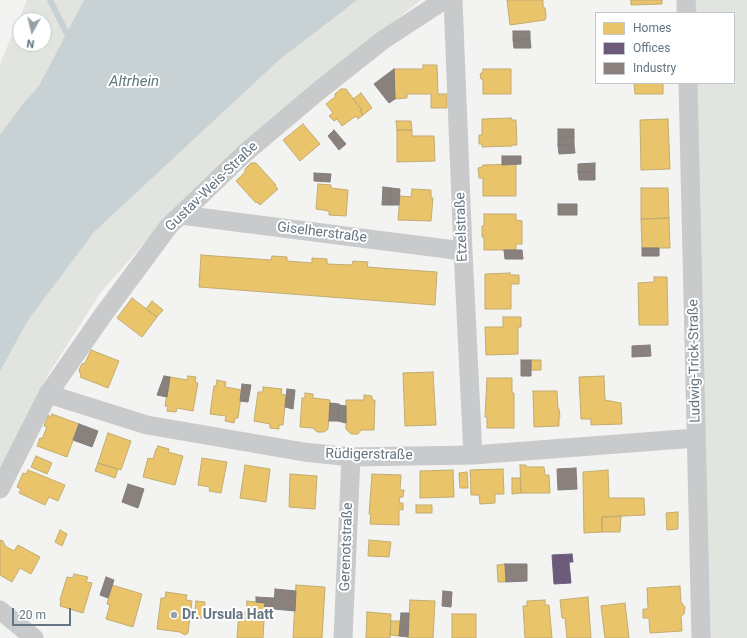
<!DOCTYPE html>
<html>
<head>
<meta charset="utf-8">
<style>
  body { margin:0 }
  #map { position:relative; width:747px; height:638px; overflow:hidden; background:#f3f3f1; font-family:Roboto,sans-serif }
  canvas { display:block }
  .legend { position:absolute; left:595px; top:12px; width:140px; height:72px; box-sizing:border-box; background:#fff; border:1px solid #c1c7cc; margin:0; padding:5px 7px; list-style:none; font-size:12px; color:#647480 }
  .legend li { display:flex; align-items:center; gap:8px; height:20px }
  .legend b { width:20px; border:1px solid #c1c7cc }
  .north { position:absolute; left:12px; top:12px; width:40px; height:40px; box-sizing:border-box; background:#fff; border:1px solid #c1c7cc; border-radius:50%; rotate:188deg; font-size:11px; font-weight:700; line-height:16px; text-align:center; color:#647480 }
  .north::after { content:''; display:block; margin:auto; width:14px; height:18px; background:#96a0a8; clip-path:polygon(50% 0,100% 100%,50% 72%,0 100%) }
  .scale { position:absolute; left:12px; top:608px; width:59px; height:18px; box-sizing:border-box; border:2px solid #647480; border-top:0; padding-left:5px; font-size:12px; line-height:14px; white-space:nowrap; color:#647480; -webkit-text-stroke:3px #fff; paint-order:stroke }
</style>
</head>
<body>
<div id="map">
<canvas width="747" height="638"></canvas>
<ul class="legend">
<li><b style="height:11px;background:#e9c46a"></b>Homes</li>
<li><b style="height:11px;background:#6d597a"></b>Offices</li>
<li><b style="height:11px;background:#8a817c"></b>Industry</li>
</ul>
<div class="north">N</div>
<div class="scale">20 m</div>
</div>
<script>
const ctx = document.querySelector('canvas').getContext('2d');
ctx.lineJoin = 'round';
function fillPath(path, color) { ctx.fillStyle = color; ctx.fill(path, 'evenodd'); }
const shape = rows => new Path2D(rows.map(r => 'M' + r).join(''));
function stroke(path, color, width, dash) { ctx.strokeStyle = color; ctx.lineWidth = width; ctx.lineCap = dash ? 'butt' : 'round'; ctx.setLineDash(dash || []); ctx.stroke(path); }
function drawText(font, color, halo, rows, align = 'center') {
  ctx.font = font + ' Roboto,sans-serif'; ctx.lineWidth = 4; ctx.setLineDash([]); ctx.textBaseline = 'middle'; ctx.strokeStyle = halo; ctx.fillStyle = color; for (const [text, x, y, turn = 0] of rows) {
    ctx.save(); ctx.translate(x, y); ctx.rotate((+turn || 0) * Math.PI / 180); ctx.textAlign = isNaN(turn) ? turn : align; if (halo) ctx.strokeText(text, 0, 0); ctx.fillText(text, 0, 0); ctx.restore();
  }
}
const green = shape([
  [27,0,421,0,315,84,176,207,101,292,49,373,5,462,0,474,0,64],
  [20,20,44,20,44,44,20,44],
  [676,0,747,0,747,638,699,638,679,83,734,83,734,13,676,13]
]);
const water = shape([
  [84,0,357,0,279,60,94,232,28,320,0,371,0,135,22,105,39,86]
]);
const homes = shape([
  [507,0,543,0,543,7,545,8,546,16,545,20,510,25,507,0],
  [631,0,662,0,662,4,631,5,631,0],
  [423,65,437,65,438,94,447,94,447,108,431,108,431,94,407,94,407,98,395,99,394,69,423,69,423,65],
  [483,69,511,69,511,94,483,94,483,80,481,79,480,74,483,72,483,69],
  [634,83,663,83,663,94,635,94,634,83],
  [341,89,346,89,362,110,360,111,363,115,358,119,356,116,342,126,337,119,334,121,329,116,333,113,326,104,335,97,335,94,341,89],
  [361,93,372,108,363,115,360,111,362,110,353,99,361,93],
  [511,118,511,120,516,120,517,145,512,145,512,146,482,147,482,144,479,144,479,135,482,135,482,119,511,118],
  [668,119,670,169,641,170,640,120,668,119],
  [396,121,411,121,412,130,397,130,396,121],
  [303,124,320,144,300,161,283,140,303,124],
  [397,130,412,130,412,136,434,136,435,161,397,162,397,130],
  [251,163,256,163,276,185,275,186,278,189,260,205,257,202,256,203,236,181,245,172,245,169,251,163],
  [516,164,516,196,483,196,483,178,479,178,478,168,482,167,483,165,516,164],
  [318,184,331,185,331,188,348,190,346,216,329,215,329,211,316,209,318,184],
  [641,188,668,188,669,218,641,219,641,188],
  [412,189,431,190,431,198,433,198,431,221,398,220,400,196,411,197,412,189],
  [484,214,516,214,516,220,522,221,522,244,516,244,516,250,484,250,484,237,482,237,482,226,484,226,484,214],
  [669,218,670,248,642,248,641,219,669,218],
  [201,255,271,260,272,256,287,257,287,261,312,263,312,258,327,259,327,264,352,265,353,261,368,262,367,267,437,272,435,305,199,287,201,255],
  [510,273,510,275,519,275,519,284,511,284,511,309,485,309,485,274,510,273],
  [654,277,667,277,668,325,639,325,638,283,654,282,654,277],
  [132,298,157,317,142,337,117,318,132,298],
  [152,301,163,310,157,317,146,309,152,301],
  [503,317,521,317,521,327,518,327,518,354,486,355,485,327,503,327,503,317],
  [91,350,119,361,108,388,80,377,81,374,80,373,79,370,82,364,85,363,91,350],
  [531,360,541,360,541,370,531,370,531,360],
  [433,372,436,425,405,426,403,373,433,372],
  [188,376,196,377,195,382,198,383,193,411,177,408,176,412,167,411,168,406,165,406,170,377,187,380,188,376],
  [604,376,605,400,621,403,622,424,591,425,591,419,581,419,579,377,604,376],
  [487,378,512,378,512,393,514,393,514,428,487,428,487,417,485,417,487,378],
  [217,380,226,382,225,387,242,390,238,418,235,418,234,423,225,421,226,416,210,414,214,386,216,386,217,380],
  [263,387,282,389,281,394,286,395,283,425,279,425,279,429,270,428,270,424,254,421,258,392,263,392,263,387],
  [533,391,557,391,558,409,559,409,560,417,559,417,559,426,534,427,533,391],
  [305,393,313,394,313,398,330,400,328,429,324,432,317,432,313,428,300,427,302,398,305,398,305,393],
  [364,395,372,396,372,400,375,400,374,430,361,430,358,434,351,434,346,429,346,400,364,400,364,395],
  [52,414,79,424,67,457,37,446,40,438,42,439,47,427,44,426,48,415,51,417,52,414],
  [108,433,131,441,121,470,98,463,108,433],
  [158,446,169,449,168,452,183,456,175,485,143,477,148,458,153,459,156,449,157,449,158,446],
  [36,456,52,463,47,474,31,467,36,456],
  [202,458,227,462,221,493,209,491,210,487,198,485,202,458],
  [98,463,118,469,115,478,95,471,98,463],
  [245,465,270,469,266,502,240,498,245,465],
  [520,465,526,465,526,467,544,467,545,475,549,475,550,493,521,493,520,465],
  [503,469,504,494,495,494,495,503,480,504,479,495,471,495,470,470,503,469],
  [28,470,65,485,58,501,49,497,45,505,19,493,21,489,17,487,23,473,26,474,28,470],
  [453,470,454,497,420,498,420,471,453,470],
  [608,470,609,498,644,498,645,515,602,517,602,532,584,533,583,472,608,470],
  [467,472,468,488,460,488,459,473,467,472],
  [290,474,317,476,315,509,289,507,290,474],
  [372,474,401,475,400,490,404,490,403,497,400,497,399,503,403,503,403,510,399,509,399,525,370,524,371,514,369,514,372,474],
  [512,478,520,478,521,493,512,494,512,478],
  [416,505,432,505,432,513,416,513,416,505],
  [678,512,678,529,667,530,666,513,678,512],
  [621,516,620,532,602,532,602,517,621,516],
  [60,530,67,534,62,546,55,542,60,530],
  [0,540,3,541,5,546,14,551,18,545,40,557,31,574,20,568,12,582,0,575,0,540],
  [369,540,391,542,389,557,368,556,369,540],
  [505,564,506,582,498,582,497,565,505,564],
  [74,574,88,577,86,582,92,583,83,613,60,606,61,600,60,600,67,577,73,578,74,574],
  [112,585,142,594,133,627,106,619,110,605,107,604,112,585],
  [296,585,325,587,322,638,293,638,296,585],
  [680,586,681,602,685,607,684,614,681,616,682,631,650,633,649,618,643,618,643,609,648,609,647,588,680,586],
  [166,592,187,595,186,600,192,601,188,633,185,635,180,632,157,629,161,598,165,598,166,592],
  [588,597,591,638,567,638,565,618,562,618,560,600,588,597],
  [410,600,435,601,433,638,408,638,410,600],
  [545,600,545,605,549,605,552,638,525,638,523,606,527,606,527,601,545,600],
  [196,601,205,602,203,618,194,618,196,601],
  [247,601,265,603,263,638,237,638,239,612,246,613,247,601],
  [625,603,629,638,605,638,601,606,625,603],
  [367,612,391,614,390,638,366,638,367,612],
  [452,614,476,614,476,638,452,638,452,614],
  [391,621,400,621,399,636,390,635,391,621]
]);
const offices = shape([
  [572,554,573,562,569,562,571,583,554,584,552,555,572,554]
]);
const industry = shape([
  [513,31,530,31,530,39,513,40,513,31],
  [530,39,531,48,514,48,513,40,530,39],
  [394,69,395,99,389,103,374,84,394,69],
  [558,129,574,129,574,137,558,138,558,129],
  [334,130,346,144,339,150,328,136,334,130],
  [574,137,574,145,558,145,558,138,574,137],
  [558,145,574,145,575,153,559,154,558,145],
  [502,156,521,156,521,164,502,165,502,156],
  [595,163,595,172,578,172,578,164,595,163],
  [578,172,595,172,595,180,579,180,578,172],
  [314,173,331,174,330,182,314,181,314,173],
  [383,187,391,188,390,205,382,205,383,187],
  [391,188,400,189,399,205,390,205,391,188],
  [558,204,577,204,577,215,558,215,558,204],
  [642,248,659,248,659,256,642,256,642,248],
  [504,250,522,250,523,259,505,259,504,250],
  [650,345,651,356,632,357,632,346,650,345],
  [521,360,531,360,531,376,521,376,521,360],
  [164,376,170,377,167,397,157,395,164,376],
  [242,384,251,385,248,402,240,401,242,384],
  [287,389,295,390,293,409,285,407,287,389],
  [330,403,339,404,338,421,329,421,330,403],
  [339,405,346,406,346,423,338,421,339,405],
  [79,424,98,431,92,447,73,440,79,424],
  [576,468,577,489,558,490,557,469,576,468],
  [128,484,144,489,138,508,122,502,128,484],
  [505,564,527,564,527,581,506,582,505,564],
  [106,577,114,580,108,598,100,595,106,577],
  [275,589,296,591,295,611,274,609,275,589],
  [443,591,452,592,451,607,442,606,443,591],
  [256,597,274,598,273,615,264,614,265,603,256,602,256,597],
  [401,613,409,613,408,637,399,636,401,613]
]);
const stream = shape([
  [50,0,67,34]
]);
const street = shape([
  [453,0,463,251,473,455],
  [686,0,687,13],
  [688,83,701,638],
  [181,215,463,251],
  [48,394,147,425,304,452,351,457,473,455,696,438],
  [0,489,48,394,103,315,169,226,245,153,316,93,383,40,444,0],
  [0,610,34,638],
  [343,638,351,457]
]);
const markers = [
  [174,615,4,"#96a0a8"]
];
const streetNames = [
  ["Gustav-Weis-Straße",212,187,-44],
  ["Etzelstraße",462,227,-92],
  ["Giselherstraße",322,233,7],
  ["Ludwig-Trick-Straße",695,361,-91],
  ["Rüdigerstraße",369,455,1],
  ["Gerenotstraße",347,547,-88]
];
const poiNames = [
  ["Dr. Ursula Hatt",182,615]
];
const waterNames = [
  ["Altrhein",134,82]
];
fillPath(green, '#e2e5df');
fillPath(water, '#c8d1d3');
fillPath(homes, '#e9c46a');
stroke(homes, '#c1ac71', 1);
fillPath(offices, '#6d597a');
stroke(offices, '#6a617c', 1);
fillPath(industry, '#8a817c');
stroke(industry, '#7f7d7d', 1);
stroke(stream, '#c8d1d3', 6);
stroke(street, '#c8cacb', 19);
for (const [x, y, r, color] of markers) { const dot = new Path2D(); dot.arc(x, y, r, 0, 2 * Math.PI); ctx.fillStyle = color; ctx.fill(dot); stroke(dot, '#fff', 1.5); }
drawText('14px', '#647480', '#fff', streetNames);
drawText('bold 14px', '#647480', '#fff', poiNames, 'left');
drawText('italic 15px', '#5f777d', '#fff', waterNames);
</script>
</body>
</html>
